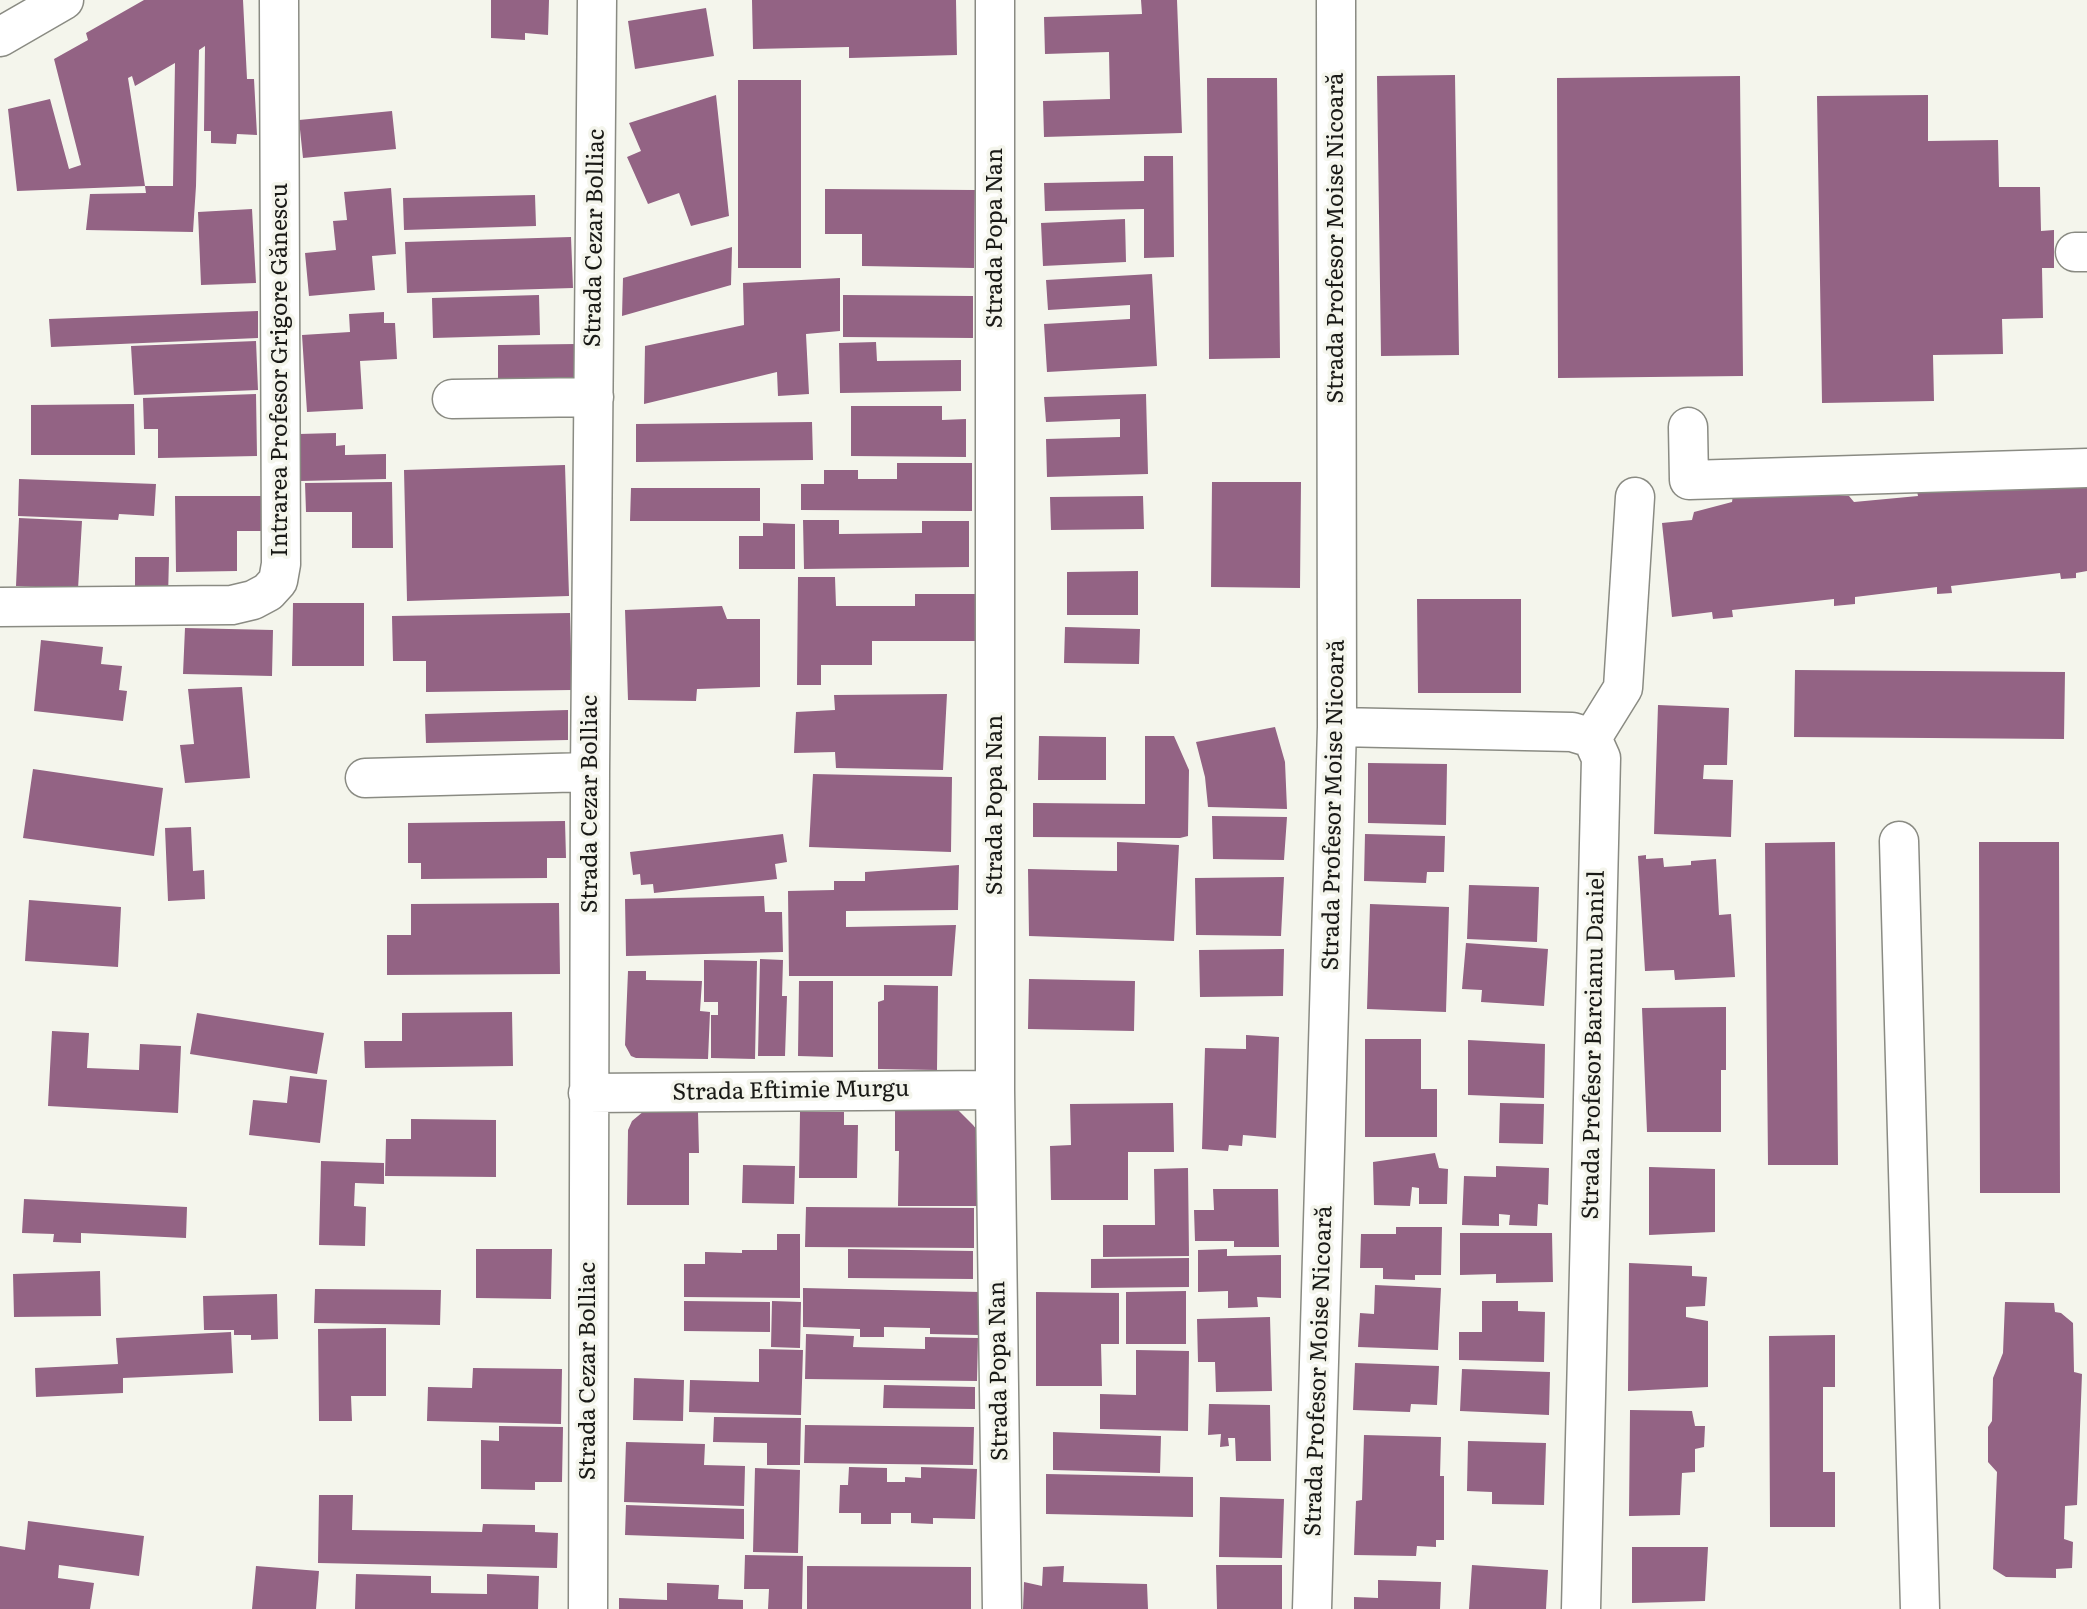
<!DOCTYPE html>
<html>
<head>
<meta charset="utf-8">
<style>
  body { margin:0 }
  canvas { display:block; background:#f4f5ec }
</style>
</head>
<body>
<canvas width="2087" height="1609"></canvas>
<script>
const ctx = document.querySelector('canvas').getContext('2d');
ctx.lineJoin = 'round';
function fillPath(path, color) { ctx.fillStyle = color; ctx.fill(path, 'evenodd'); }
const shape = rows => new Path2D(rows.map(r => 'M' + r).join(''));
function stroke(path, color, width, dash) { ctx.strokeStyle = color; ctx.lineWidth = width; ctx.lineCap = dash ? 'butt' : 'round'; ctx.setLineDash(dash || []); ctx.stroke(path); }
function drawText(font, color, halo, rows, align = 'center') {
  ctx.font = font + ' Literata,serif'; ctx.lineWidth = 7; ctx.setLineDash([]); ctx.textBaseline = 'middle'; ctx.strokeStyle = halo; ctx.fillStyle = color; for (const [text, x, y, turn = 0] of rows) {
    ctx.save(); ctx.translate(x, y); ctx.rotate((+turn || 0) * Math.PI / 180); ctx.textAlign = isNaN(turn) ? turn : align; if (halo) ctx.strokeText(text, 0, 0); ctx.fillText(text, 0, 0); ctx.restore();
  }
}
const building = shape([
  [144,0,243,0,247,79,254,79,257,135,237,134,236,144,211,143,211,131,204,131,205,46,199,50,196,186,193,232,86,230,90,194,146,193,145,186,173,186,175,63,135,86,132,76,128,78,145,186,17,191,8,109,50,99,69,169,81,165,54,59,88,40,86,33],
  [491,0,549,0,548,35,525,33,525,40,491,38],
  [752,0,956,0,957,55,849,58,849,47,753,49],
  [1141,0,1177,0,1182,133,1044,137,1043,101,1110,99,1109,52,1045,54,1044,17,1142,14],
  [706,8,714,56,635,69,628,21],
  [1455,75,1459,355,1381,356,1377,76],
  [1740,76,1743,376,1558,378,1557,78],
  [1207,78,1277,78,1280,358,1209,359],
  [738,80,801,80,801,268,738,268],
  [716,95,729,216,691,226,679,193,648,204,627,157,641,151,629,123],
  [1928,95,1928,141,1998,140,1999,187,2040,187,2041,231,2054,230,2054,268,2042,268,2043,318,2002,319,2003,354,1933,355,1934,401,1822,403,1817,96],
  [392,111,396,149,303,158,299,120],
  [1144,156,1173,156,1174,257,1144,258,1144,209,1045,211,1044,183,1144,181],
  [391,188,396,254,372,256,375,290,309,296,305,253,336,250,333,221,347,220,344,192],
  [825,189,975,190,974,268,862,266,862,234,825,234],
  [535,195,536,226,404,230,403,198],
  [252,209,256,283,201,285,198,212],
  [1125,219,1126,262,1043,266,1041,223],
  [571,237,573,288,407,293,405,242],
  [732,247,731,285,622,316,623,278],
  [1152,274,1157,366,1047,372,1044,324,1130,319,1130,305,1048,310,1046,280],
  [840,278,840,331,806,334,809,394,778,396,777,372,644,404,645,346,744,325,743,283],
  [539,295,540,335,433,338,432,298],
  [843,295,973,296,973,338,843,337],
  [258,311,258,338,51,347,49,319],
  [384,312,384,323,395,323,397,359,360,361,363,409,307,412,302,335,350,332,349,314],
  [256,341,258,390,134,395,131,346],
  [876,342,877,361,961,360,961,391,840,393,839,343],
  [576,344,576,384,498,384,498,345],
  [256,394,257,456,158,458,158,429,144,429,143,398],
  [1146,394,1148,474,1047,477,1046,439,1120,437,1120,419,1046,422,1044,397],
  [134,404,135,455,31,455,31,405],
  [851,406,942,406,942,420,966,419,966,457,851,456],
  [812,422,813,460,636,462,636,424],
  [336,433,336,446,345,445,345,455,386,454,386,479,300,481,299,434],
  [897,463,972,463,972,511,801,510,801,484,824,484,824,470,858,470,858,479,897,479],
  [565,465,569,596,407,601,404,470],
  [2087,478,2087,571,2076,573,2076,578,2061,579,2060,573,1951,586,1952,593,1937,594,1937,587,1855,597,1855,604,1834,606,1834,599,1732,610,1733,617,1713,619,1712,612,1672,617,1662,523,1692,520,1694,512,1732,502,1733,495,1808,488,1810,496,1849,496,1854,502,1918,496,1917,491],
  [19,479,156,484,154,516,119,514,118,520,18,516],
  [392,482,393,548,352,548,352,512,306,512,305,483],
  [1212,482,1301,482,1300,588,1211,587],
  [631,488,760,488,760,521,630,521],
  [175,496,267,496,268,531,237,531,237,571,176,572],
  [1143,496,1144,529,1051,530,1050,497],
  [19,518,82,521,78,589,16,586],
  [803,520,839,520,839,534,922,533,922,521,969,521,969,567,804,569],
  [763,523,795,524,795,569,739,569,739,536,763,536],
  [135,557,169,557,168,598,135,597],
  [1138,571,1138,615,1067,615,1067,572],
  [798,577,835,577,836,606,915,606,915,594,975,594,975,641,872,641,872,665,821,665,821,685,797,685],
  [1417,599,1521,599,1521,693,1418,693],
  [293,603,364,603,364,666,292,666],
  [722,606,727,619,760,619,760,687,697,689,696,701,628,700,625,610],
  [570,613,572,690,426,692,426,661,393,661,392,616],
  [1065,627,1140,629,1139,664,1064,663],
  [185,628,273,630,272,676,183,674],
  [41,640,103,647,101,664,122,666,119,690,127,691,123,721,34,711],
  [1795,670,2065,672,2064,739,1794,737],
  [242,687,250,778,185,783,180,745,194,744,188,689],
  [947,694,943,770,836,768,835,752,794,753,796,712,835,710,834,695],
  [1658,705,1729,708,1727,765,1704,765,1703,779,1733,780,1731,837,1654,834],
  [568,710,568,740,426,743,425,714],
  [1275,727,1285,762,1287,809,1208,807,1205,777,1196,742],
  [1039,736,1106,737,1106,780,1038,780],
  [1145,736,1174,736,1189,770,1188,836,1180,838,1033,837,1033,803,1145,804],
  [1368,763,1447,764,1446,825,1368,823],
  [33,769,163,788,154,856,23,838],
  [813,774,952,777,951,852,809,847],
  [1212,816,1287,817,1284,860,1213,859],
  [565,821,566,858,547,858,547,878,421,879,421,863,408,863,408,823],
  [191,827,193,871,204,870,205,899,168,901,165,828],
  [783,834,787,862,775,864,777,879,654,893,653,884,641,885,640,874,633,875,630,852],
  [1365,834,1445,836,1444,872,1427,872,1426,883,1364,881],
  [1117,842,1179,845,1174,941,1029,936,1028,869,1117,871],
  [1835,842,1838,1165,1768,1165,1765,843],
  [1979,842,2059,842,2060,1193,1980,1193],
  [1646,855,1646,859,1663,858,1664,867,1691,865,1691,861,1716,859,1719,915,1731,914,1735,977,1675,980,1674,970,1645,971,1638,856],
  [959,865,958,910,846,911,846,927,956,925,952,976,789,976,788,891,834,890,834,881,865,881,865,872],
  [1284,877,1281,936,1196,935,1195,878],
  [1469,885,1539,887,1537,942,1467,939],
  [764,896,765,912,782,912,783,952,626,956,625,899],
  [29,900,121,907,118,967,25,961],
  [559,903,560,974,387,975,387,935,411,935,411,904],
  [1370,904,1449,907,1446,1012,1367,1009],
  [1466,943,1548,949,1544,1006,1481,1002,1482,990,1462,989],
  [1284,949,1283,996,1200,997,1199,950],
  [760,959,783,960,782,996,787,996,785,1056,758,1056],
  [704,960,757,961,755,1059,711,1058,711,1015,718,1015,718,1002,704,1002],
  [628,971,646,971,646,980,702,981,700,1011,710,1012,708,1059,636,1058,631,1056,625,1045],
  [1029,979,1135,981,1134,1031,1028,1029],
  [799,981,833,981,833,1057,798,1056],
  [884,985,938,986,937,1070,878,1069,878,1002,884,1000],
  [1726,1007,1726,1070,1721,1070,1721,1132,1647,1132,1642,1008],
  [512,1012,513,1066,365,1068,364,1041,402,1041,402,1013],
  [197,1013,324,1033,317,1074,190,1054],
  [52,1031,89,1033,87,1068,139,1070,140,1044,181,1046,178,1113,48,1106],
  [1246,1035,1279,1037,1276,1138,1243,1135,1242,1146,1229,1145,1228,1151,1202,1149,1205,1048,1246,1049],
  [1365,1039,1421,1039,1421,1089,1437,1089,1437,1137,1365,1137],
  [1468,1040,1545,1044,1544,1098,1468,1095],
  [290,1076,327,1080,320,1143,249,1135,253,1100,287,1103],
  [1173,1103,1174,1152,1128,1152,1128,1200,1051,1200,1050,1146,1071,1145,1070,1104],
  [1500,1103,1544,1104,1543,1144,1499,1143],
  [895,1105,953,1105,973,1125,977,1130,978,1206,898,1206,899,1151,895,1151],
  [644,1111,698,1112,699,1153,689,1153,689,1205,627,1205,628,1130,632,1121],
  [800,1112,844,1112,844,1125,858,1125,857,1178,799,1178],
  [411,1119,496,1120,496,1177,385,1176,386,1139,411,1139],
  [1435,1153,1439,1168,1448,1169,1447,1204,1419,1204,1419,1188,1412,1187,1410,1206,1374,1205,1373,1162],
  [321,1161,384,1163,384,1184,355,1183,354,1206,366,1207,365,1246,319,1245],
  [743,1165,795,1166,794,1204,742,1203],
  [1496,1166,1549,1168,1548,1205,1538,1204,1537,1226,1509,1225,1510,1215,1499,1214,1499,1226,1462,1225,1464,1176,1496,1177],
  [1649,1167,1715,1169,1715,1232,1649,1235],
  [1188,1168,1189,1256,1103,1257,1103,1225,1155,1225,1154,1169],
  [1213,1189,1278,1189,1279,1247,1234,1247,1234,1241,1195,1241,1194,1210,1214,1210],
  [24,1199,187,1207,186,1238,81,1233,81,1243,53,1242,54,1234,22,1233],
  [806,1207,974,1208,974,1248,805,1247],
  [1396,1227,1442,1227,1441,1275,1415,1275,1415,1280,1383,1279,1383,1268,1360,1268,1361,1234,1396,1234],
  [1460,1233,1552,1233,1553,1282,1496,1283,1496,1274,1460,1275],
  [777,1234,800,1234,800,1298,684,1297,684,1264,705,1264,705,1252,742,1253,742,1250,777,1250],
  [476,1249,552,1249,551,1299,476,1298],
  [848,1249,973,1251,973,1279,848,1278],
  [1227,1249,1227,1256,1281,1255,1281,1298,1257,1297,1258,1307,1228,1308,1228,1291,1198,1292,1198,1250],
  [1189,1258,1189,1287,1091,1288,1091,1259],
  [1629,1263,1692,1266,1692,1276,1707,1277,1705,1306,1686,1307,1686,1317,1708,1321,1708,1387,1628,1391],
  [100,1271,101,1316,14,1317,13,1274],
  [1375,1285,1441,1288,1438,1350,1358,1347,1360,1313,1374,1314],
  [803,1288,980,1292,979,1335,930,1334,930,1328,884,1327,884,1337,860,1337,860,1329,803,1327],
  [315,1289,441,1290,440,1325,314,1323],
  [1186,1291,1186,1344,1126,1344,1126,1292],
  [1036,1292,1119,1293,1119,1344,1101,1344,1102,1386,1036,1386],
  [277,1294,278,1339,251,1340,251,1335,234,1335,234,1330,204,1330,203,1296],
  [684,1301,770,1302,770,1332,684,1331],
  [772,1301,801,1302,800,1348,771,1347],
  [1482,1301,1518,1301,1518,1311,1545,1312,1544,1362,1459,1360,1459,1332,1482,1332],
  [2005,1302,2054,1303,2055,1312,2061,1313,2073,1323,2074,1372,2082,1374,2077,1505,2065,1506,2064,1539,2073,1542,2072,1568,2056,1569,2056,1578,2006,1577,1993,1569,1997,1472,1988,1462,1988,1427,1992,1421,1993,1378,2003,1353],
  [1270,1317,1272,1391,1216,1392,1215,1362,1198,1362,1197,1319],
  [386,1328,386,1396,351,1396,352,1421,319,1421,318,1329],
  [231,1332,233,1373,123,1378,123,1393,36,1397,35,1368,118,1364,116,1338],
  [806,1334,854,1336,853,1347,925,1349,925,1337,978,1338,977,1381,805,1379],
  [1835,1335,1835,1387,1823,1387,1823,1472,1835,1472,1835,1527,1770,1527,1769,1336],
  [759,1349,803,1350,801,1415,689,1412,690,1380,759,1382],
  [1136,1350,1189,1351,1188,1431,1100,1429,1100,1394,1136,1395],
  [1355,1363,1439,1366,1437,1405,1411,1404,1410,1412,1353,1410],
  [473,1368,562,1369,561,1424,427,1421,428,1387,472,1388],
  [1462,1369,1550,1372,1549,1415,1460,1411],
  [634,1378,684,1380,683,1421,633,1420],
  [884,1385,975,1387,975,1409,883,1408],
  [1209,1404,1270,1405,1271,1461,1236,1461,1235,1438,1228,1438,1229,1446,1220,1447,1221,1434,1208,1435],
  [1630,1410,1692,1411,1695,1426,1705,1426,1704,1447,1695,1449,1695,1472,1682,1473,1680,1515,1629,1516],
  [714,1417,801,1418,800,1465,767,1465,767,1443,713,1442],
  [805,1425,974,1427,973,1465,804,1463],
  [499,1426,563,1427,562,1482,535,1482,535,1490,481,1489,481,1440,499,1441],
  [1053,1432,1161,1436,1160,1473,1053,1470],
  [1364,1435,1441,1437,1440,1476,1444,1476,1444,1540,1436,1540,1436,1547,1417,1546,1416,1556,1354,1555,1356,1501,1362,1500],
  [1468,1441,1546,1443,1544,1505,1492,1504,1492,1492,1467,1491],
  [626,1442,705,1444,704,1465,745,1466,744,1506,624,1502],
  [849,1467,887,1468,887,1482,905,1482,905,1477,921,1478,921,1467,977,1469,975,1519,933,1518,933,1524,911,1523,911,1513,891,1513,891,1524,861,1524,861,1513,839,1513,840,1485,848,1485],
  [755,1468,800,1470,798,1553,753,1552],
  [1046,1474,1193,1477,1193,1517,1046,1514],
  [319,1495,353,1495,352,1530,482,1532,483,1524,535,1525,535,1532,558,1533,557,1568,318,1563],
  [1220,1497,1284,1499,1282,1558,1219,1557],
  [626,1505,744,1509,744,1539,625,1535],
  [28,1521,144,1536,139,1576,59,1565,58,1578,94,1583,90,1609,0,1609,0,1546,25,1550],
  [1632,1547,1708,1547,1705,1601,1632,1603],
  [745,1555,803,1556,802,1609,768,1609,769,1589,744,1589],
  [1216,1565,1282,1565,1282,1609,1217,1609],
  [1472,1565,1548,1570,1546,1609,1469,1609],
  [256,1566,319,1571,316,1609,252,1609],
  [807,1566,971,1567,971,1609,807,1609],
  [1064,1566,1063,1582,1147,1584,1148,1609,1023,1609,1024,1582,1042,1586,1043,1567],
  [356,1574,431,1576,431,1593,487,1594,487,1574,539,1576,538,1609,355,1609],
  [1378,1580,1441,1582,1440,1609,1354,1609,1354,1597,1378,1598],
  [667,1583,719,1585,718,1599,743,1600,743,1609,619,1609,619,1598,667,1600]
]);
const minor = shape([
  [995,0,995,1090,1002,1609],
  [0,37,64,0],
  [2075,252,2087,252],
  [452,399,594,397],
  [1688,427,1689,480,2087,468],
  [0,607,232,605,253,600,268,592,278,581,281,564,279,0],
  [1337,727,1572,732,1592,738,1601,758,1581,1609],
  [1592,738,1623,688,1635,497],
  [365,778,590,772],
  [1899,841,1920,1609],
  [588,1093,995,1090],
  [588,1609,590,772,597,0],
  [1312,1609,1337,727,1336,0]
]);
const streetNames = [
  ["Strada Cezar Bolliac",595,238,-89],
  ["Strada Popa Nan",995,238,-90],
  ["Strada Profesor Moise Nicoară",1336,238,-90],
  ["Intrarea Profesor Grigore Gănescu",280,370,-90],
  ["Strada Cezar Bolliac",590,804,-90],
  ["Strada Popa Nan",995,805,-90],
  ["Strada Profesor Moise Nicoară",1334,805,-89],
  ["Strada Profesor Barcianu Daniel",1594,1045,-89],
  ["Strada Eftimie Murgu",791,1091,-1],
  ["Strada Cezar Bolliac",588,1371,-90],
  ["Strada Popa Nan",999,1371,-91],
  ["Strada Profesor Moise Nicoară",1319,1371,-88]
];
fillPath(building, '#936384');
stroke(minor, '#8a8b83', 41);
stroke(minor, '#fff', 38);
drawText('23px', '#191916', '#f4f5ec', streetNames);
</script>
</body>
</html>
